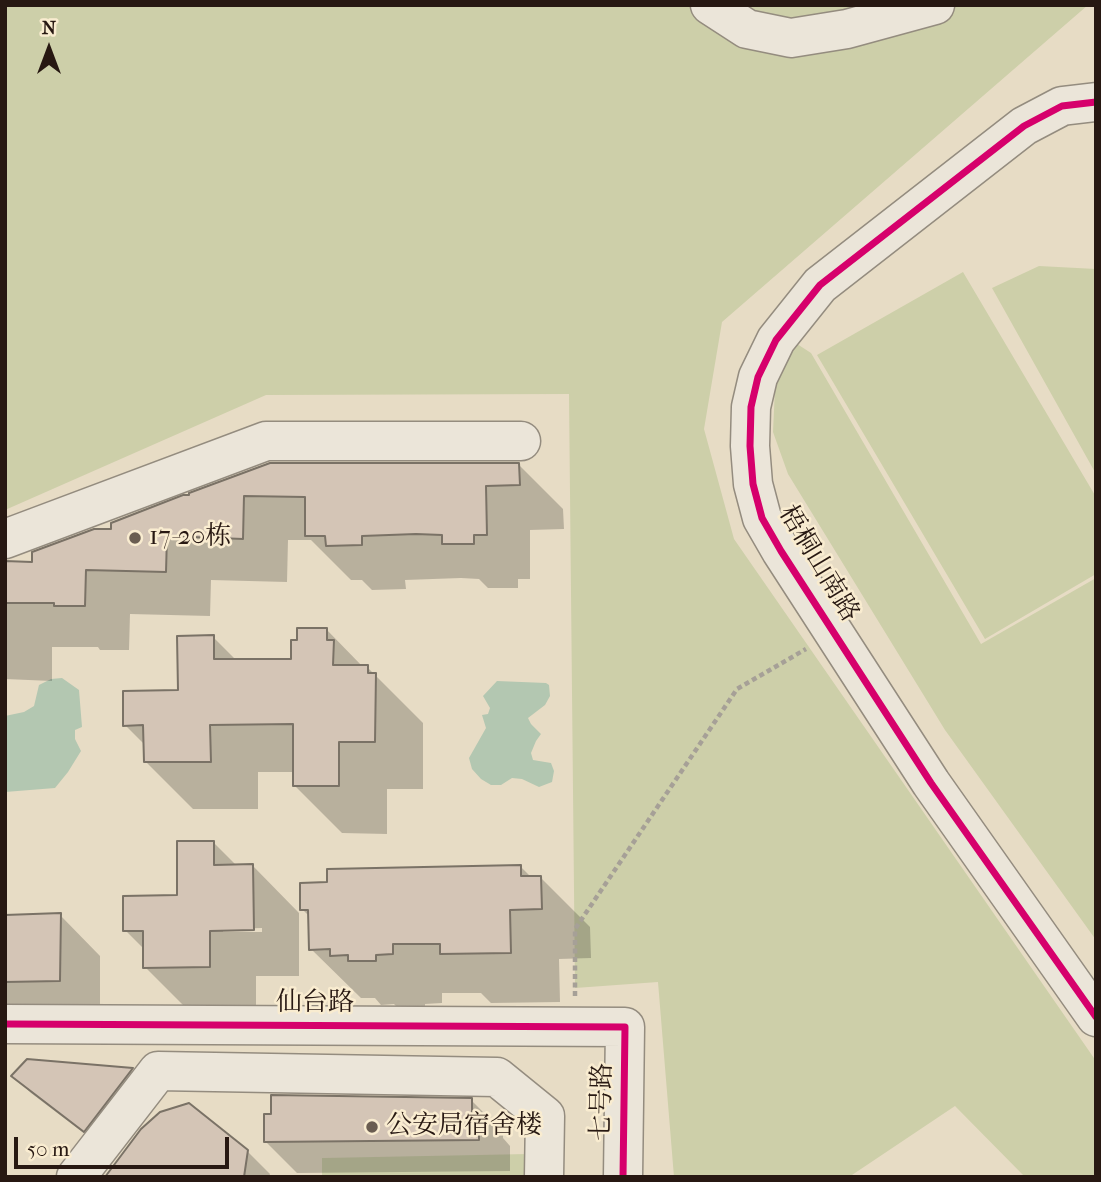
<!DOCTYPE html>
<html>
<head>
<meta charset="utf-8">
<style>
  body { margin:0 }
  #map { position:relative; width:1101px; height:1182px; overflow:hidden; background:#e7dcc5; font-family:"IM FELL French Canon",serif }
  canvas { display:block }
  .frame { position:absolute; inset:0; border:7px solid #271812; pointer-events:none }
  .north { position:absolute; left:14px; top:14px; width:70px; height:70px; -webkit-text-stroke:5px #f9ecd0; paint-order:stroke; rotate:0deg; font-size:19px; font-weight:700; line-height:28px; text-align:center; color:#271812 }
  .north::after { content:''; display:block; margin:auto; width:24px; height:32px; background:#271812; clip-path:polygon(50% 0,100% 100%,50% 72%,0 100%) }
  .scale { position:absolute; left:14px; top:1137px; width:215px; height:32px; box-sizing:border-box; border:4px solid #271812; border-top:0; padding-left:9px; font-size:21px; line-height:24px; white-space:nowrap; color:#271812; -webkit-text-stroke:5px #f9ecd0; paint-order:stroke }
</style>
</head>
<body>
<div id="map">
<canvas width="1101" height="1182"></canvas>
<div class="frame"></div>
<div class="north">N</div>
<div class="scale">50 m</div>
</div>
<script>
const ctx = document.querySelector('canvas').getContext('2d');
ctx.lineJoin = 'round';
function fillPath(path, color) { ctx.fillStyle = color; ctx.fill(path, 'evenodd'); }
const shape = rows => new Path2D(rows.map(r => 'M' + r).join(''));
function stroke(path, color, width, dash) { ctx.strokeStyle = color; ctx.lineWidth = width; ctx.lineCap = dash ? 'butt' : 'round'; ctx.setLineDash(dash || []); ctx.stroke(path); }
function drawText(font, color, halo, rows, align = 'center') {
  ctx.font = font + ' "IM FELL French Canon","Noto Serif SC",serif'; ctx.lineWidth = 5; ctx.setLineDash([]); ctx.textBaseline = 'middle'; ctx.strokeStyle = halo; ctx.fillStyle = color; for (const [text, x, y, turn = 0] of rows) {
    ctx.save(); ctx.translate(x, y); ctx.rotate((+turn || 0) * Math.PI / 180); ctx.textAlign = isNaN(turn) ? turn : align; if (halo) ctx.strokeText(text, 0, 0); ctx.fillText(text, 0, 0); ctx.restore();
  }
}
const green = shape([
  [5,5,1088,5,722,322,704,429,734,539,1096,1061,1096,1177,1025,1177,955,1106,849,1177,674,1177,658,982,575,988,569,394,266,395,5,510],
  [1039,266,1096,269,1096,474,992,288],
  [963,272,1096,497,1096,574,985,639,817,355],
  [791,340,811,353,981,644,1096,578,1096,940,945,730,788,474,773,432,775,388],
  [528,1154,528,1177,322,1177,322,1158]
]);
const water = shape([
  [62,678,79,690,82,727,75,730,75,739,81,751,68,772,55,788,5,792,5,716,24,712,34,706,39,685,51,679],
  [497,681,546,683,549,685,550,696,545,705,528,718,531,724,541,734,536,741,531,753,533,760,551,763,554,771,552,782,539,787,522,779,512,778,501,785,491,785,481,779,472,769,469,758,486,728,482,715,488,714,490,708,483,696]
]);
const shadow = shape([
  [519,465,563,509,564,529,530,530,530,579,518,579,518,588,488,588,479,579,461,578,405,580,406,589,372,590,362,580,351,580,311,540,288,540,287,582,211,580,210,616,130,614,129,650,100,650,98,647,52,647,52,681,5,679,5,563,34,563,113,531,184,497],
  [326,629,363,667,367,667,423,723,423,789,387,789,387,834,342,833,294,785,294,772,258,772,258,809,193,809,145,761,145,745,125,725,180,692,213,637,237,661,293,660],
  [213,842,237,866,253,866,299,913,299,976,256,976,256,1013,191,1013,145,967,145,950,125,930,179,897],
  [262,928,262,932,223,932,223,929],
  [521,867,532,878,541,878,590,927,591,958,559,959,560,1002,491,1003,481,993,442,993,442,1003,425,1004,425,1010,400,1010,394,1004,381,1005,375,998,361,998,311,949,310,917,302,909],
  [60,915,100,956,100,1021,5,1021,5,916],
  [27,1061,132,1070,149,1087,102,1147,31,1093,14,1076],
  [471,1100,503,1132,503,1138,510,1146,510,1171,297,1173,266,1142],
  [247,1151,270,1174,269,1177,107,1177]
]);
const building = shape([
  [270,463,519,463,520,485,486,486,487,535,474,535,474,544,442,544,442,535,416,534,362,536,362,545,326,546,325,536,305,536,305,497,244,496,243,539,167,536,166,572,86,570,85,606,54,606,54,603,5,603,5,561,32,562,32,552,94,529,111,529,111,523,183,495,189,495,189,493,270,463],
  [297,628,327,628,327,640,334,640,333,665,368,665,368,673,376,673,375,742,339,742,339,786,293,786,293,724,210,725,211,762,144,762,143,725,123,726,123,691,178,690,177,636,214,635,214,659,291,659,291,640,297,640,297,628],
  [177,841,214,841,214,865,253,864,254,930,210,931,210,967,143,968,143,931,123,931,123,896,177,895,177,841],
  [521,865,521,876,541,876,542,909,510,910,511,953,440,954,440,944,393,944,393,954,376,955,376,961,348,961,348,955,330,956,330,949,309,950,308,910,300,910,300,883,327,882,327,869,521,865],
  [61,913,60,981,5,982,5,915,61,913],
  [27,1059,133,1068,84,1132,11,1076,27,1059],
  [271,1095,472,1098,472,1113,479,1113,479,1140,264,1142,264,1114,271,1114,271,1095],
  [189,1103,248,1150,244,1177,105,1177,141,1129,160,1112,189,1103]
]);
const path = shape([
  [575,996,575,929,737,689,806,649]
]);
const minor = shape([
  [710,5,747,29,791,38,847,29,935,5],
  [1096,102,1062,106,1024,126,820,285,776,340,758,377,751,407,750,446,753,484,762,518,781,551,931,783,1096,1017],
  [5,539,266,441,521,441],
  [5,1024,625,1027,623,1177],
  [76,1177,158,1071,497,1077,545,1116,544,1177]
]);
const cycleway = shape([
  [1096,102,1062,106,1024,126,820,285,776,340,758,377,751,407,750,446,753,484,762,518,781,551,931,783,1096,1017],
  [5,1024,625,1027,623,1177]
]);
const markers = [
  [135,538,7,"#6a5d51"],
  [372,1127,7,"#6a5d51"]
];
const poiNames = [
  ["17-20栋",149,538],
  ["公安局宿舍楼",386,1127]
];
const streetNames = [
  ["梧桐山南路",818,564,59],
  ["仙台路",315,1004],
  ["七号路",603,1102,-89]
];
fillPath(green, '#cdcfa9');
fillPath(water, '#b3c7b1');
fillPath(shadow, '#0003');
fillPath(building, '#d4c5b6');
stroke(building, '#7a7266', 2);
stroke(minor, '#948c7f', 41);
stroke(path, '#a6a097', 4.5, [5, 3.5]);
stroke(minor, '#ebe5d9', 38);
stroke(cycleway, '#d6006c', 7);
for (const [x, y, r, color] of markers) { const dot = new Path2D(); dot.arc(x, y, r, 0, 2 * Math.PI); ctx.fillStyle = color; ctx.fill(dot); stroke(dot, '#f9ecd0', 2.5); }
drawText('26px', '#271812', '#f9ecd0', poiNames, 'left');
drawText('26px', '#271812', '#f9ecd0', streetNames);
</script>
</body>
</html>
